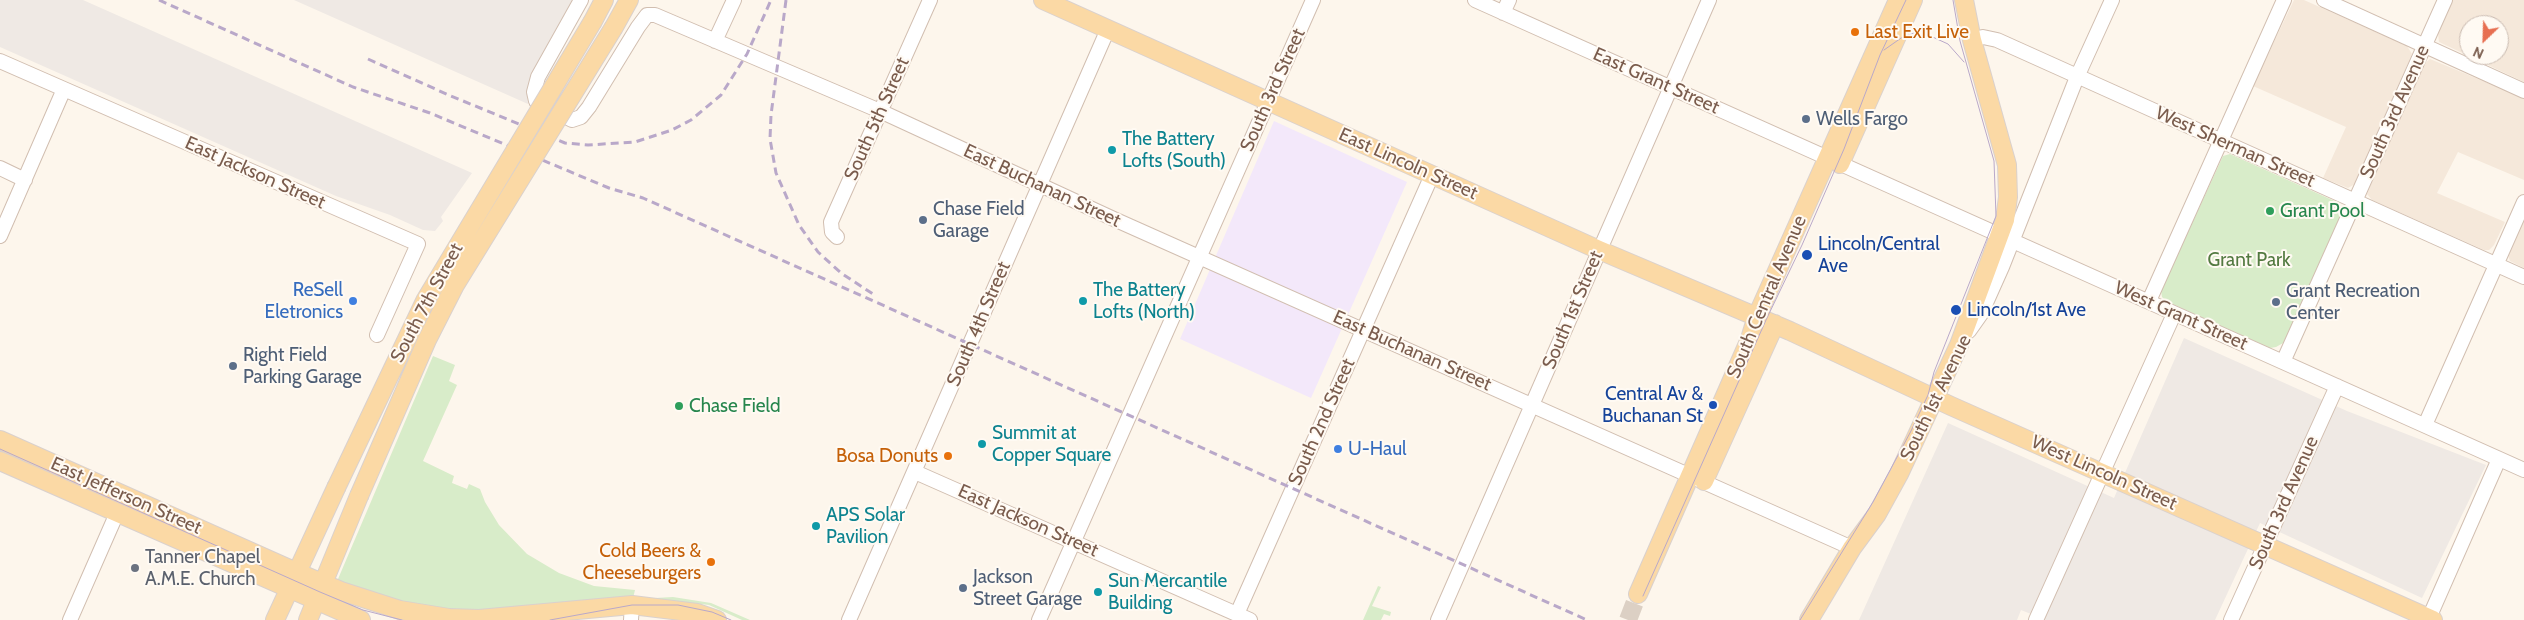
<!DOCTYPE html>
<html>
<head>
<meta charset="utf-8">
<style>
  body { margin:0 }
  #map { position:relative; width:2524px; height:620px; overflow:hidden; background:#fdf6ec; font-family:Cabin,sans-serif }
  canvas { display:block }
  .north { position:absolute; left:2459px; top:15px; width:50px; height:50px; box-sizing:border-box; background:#fffaf3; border:1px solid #cabbb1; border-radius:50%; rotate:204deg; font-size:14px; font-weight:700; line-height:20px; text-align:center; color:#7a5c4d }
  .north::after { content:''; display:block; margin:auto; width:18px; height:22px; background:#e76f51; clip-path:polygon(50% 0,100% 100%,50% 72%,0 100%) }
</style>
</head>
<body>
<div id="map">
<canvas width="2524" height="620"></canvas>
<div class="north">N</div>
</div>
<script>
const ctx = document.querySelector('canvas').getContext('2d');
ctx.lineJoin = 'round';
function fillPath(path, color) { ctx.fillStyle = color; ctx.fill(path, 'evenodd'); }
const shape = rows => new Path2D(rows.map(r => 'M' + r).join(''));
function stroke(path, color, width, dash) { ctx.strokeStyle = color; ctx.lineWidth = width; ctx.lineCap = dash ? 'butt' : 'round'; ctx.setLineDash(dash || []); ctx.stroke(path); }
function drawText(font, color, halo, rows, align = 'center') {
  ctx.font = font + ' Cabin,sans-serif'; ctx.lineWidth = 4; ctx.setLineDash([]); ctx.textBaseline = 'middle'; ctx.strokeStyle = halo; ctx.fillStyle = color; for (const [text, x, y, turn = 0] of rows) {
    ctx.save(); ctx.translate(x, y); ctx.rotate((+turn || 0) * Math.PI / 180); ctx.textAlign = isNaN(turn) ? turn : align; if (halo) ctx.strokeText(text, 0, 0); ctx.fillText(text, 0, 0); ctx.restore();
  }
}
const residential = shape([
  [2294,0,2304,0,2407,46,2412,54,2355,184,2348,188,2323,178,2346,127,2253,86],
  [2453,0,2524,0,2524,82,2439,42,2438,34],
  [2469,25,2499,25,2499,55,2469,55],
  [2430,59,2524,98,2524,180,2458,152,2437,193,2505,222,2494,245,2489,250,2484,250,2372,200,2367,194,2424,64],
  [2524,215,2524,268,2510,261,2507,253]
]);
const industrial = shape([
  [0,0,83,0,472,173,441,217,443,221,435,231,423,230,390,215,336,196,0,47],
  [294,0,575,0,531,76,527,91,528,104],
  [2184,338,2347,411,2486,465,2422,598,2260,523,2215,620,2046,620,2021,610,2017,620,1859,620,1948,423,2114,498]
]);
const education = shape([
  [1274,121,1407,182,1311,398,1180,339]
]);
const green = shape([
  [2230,154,2339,203,2342,207,2342,213,2285,342,2276,347,2270,348,2166,301,2162,297,2161,291,2223,156],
  [433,356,455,365,449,381,457,385,423,461,454,476,452,483,467,489,469,484,480,489,485,502,499,525,527,554,559,573,594,586,635,590,633,598,479,615,401,606,343,584,338,579],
  [1378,586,1381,587,1372,606,1391,612,1390,616,1384,614,1381,620,1363,620],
  [673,597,711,603,750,620,742,620,709,605,675,601,655,601,655,598]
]);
const majorTunnel = shape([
  [1628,620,1638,594]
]);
const minor = shape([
  [581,0,538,77,534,92,536,101,572,120,581,117,589,107,638,27,647,15,655,15,880,111,1116,220,1852,548],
  [1475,0,2524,470],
  [2324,0,2524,91],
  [1503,13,1509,0],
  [1972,40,1983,37,1997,40,2524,277],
  [715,41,734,0],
  [0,61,418,244,377,335],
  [0,168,25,180],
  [0,236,64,89],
  [837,237,832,232,831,222,930,0],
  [2149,301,2284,0],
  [1969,331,1981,314,2002,267,2077,77,2112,0],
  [2283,362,2445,0],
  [2425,425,2524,202],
  [915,472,1250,620],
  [1237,614,1432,175],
  [2429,618,2499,459],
  [70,620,117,513],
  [631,620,632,605],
  [849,620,1108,29],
  [1039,620,1313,0],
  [1438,620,1709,0],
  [2036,620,2174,314],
  [2231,620,2337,386]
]);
const major = shape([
  [1043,0,1599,250,1790,331,1951,406,2433,620],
  [593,21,604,0],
  [614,27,629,0],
  [1840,164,1913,0],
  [0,440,296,572,341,591,400,610,449,618,479,619,632,605,697,613,717,620],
  [0,461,361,620],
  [1704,481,1775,324],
  [1638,594,1750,339,1757,316,1898,0],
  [275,620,336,488],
  [308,620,359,496],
  [1809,620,1852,548,1877,514,1899,474,1959,345,2005,220,2008,197,2007,165,1972,40,1964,0]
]);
const tram = shape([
  [1884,50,1904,36,1914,33,1926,34,1948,44,1964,62],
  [0,449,320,592,363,610,402,620],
  [1643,596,1766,320,1802,245,1844,149,1880,55,1906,0],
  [550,620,632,605,678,605,712,612,731,620],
  [1800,620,1873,502,1911,431,1928,395,1934,372,1996,216,1994,161,1960,41,1953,0]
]);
const rail = shape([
  [159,0,353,87,430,113,609,188,643,198,1587,620],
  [786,0,771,115,770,139,776,173,799,225,818,252,841,273,876,296],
  [368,59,451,96,565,143,588,145,635,142,672,130,691,120,721,95,747,54,771,0]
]);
const majorBridge = shape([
  [336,488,425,301,593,21],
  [359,496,427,340,455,285,614,27]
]);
const markers = [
  [1855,32,5,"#e8710a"],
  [1806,119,5,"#5c6f8a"],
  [1112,150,5,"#0f9aa8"],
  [2270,211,5,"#2e9e5b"],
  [923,220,5,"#5c6f8a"],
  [1807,255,6,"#1a4fb4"],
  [353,301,5,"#3f7fe0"],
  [1083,301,5,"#0f9aa8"],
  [2276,302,5,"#5c6f8a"],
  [1956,310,6,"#1a4fb4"],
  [233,366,5,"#5c6f8a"],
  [1713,405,5,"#1a4fb4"],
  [679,406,5,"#2e9e5b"],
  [982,444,5,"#0f9aa8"],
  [1338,449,5,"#3f7fe0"],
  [948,456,5,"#e8710a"],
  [816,526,5,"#0f9aa8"],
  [711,562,5,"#e8710a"],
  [135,568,5,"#6b7280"],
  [963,588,5,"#5c6f8a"],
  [1098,592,5,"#0f9aa8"]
];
const foodNames = [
  ["Last Exit Live",1865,32,"left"],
  ["Bosa Donuts",938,456],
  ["Cold Beers &",701,551],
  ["Cheeseburgers",701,573]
];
const streetNames = [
  ["East Grant Street",1656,81,24],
  ["South 3rd Street",1273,90,-66],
  ["South 3rd Avenue",2395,112,-66],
  ["South 5th Street",877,119,-66],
  ["West Sherman Street",2235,147,24],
  ["East Lincoln Street",1408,164,24],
  ["East Jackson Street",255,173,24],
  ["East Buchanan Street",1042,186,25],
  ["South Central Avenue",1767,297,-67],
  ["South 7th Street",427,303,-62],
  ["South 1st Street",1573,310,-67],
  ["West Grant Street",2181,316,24],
  ["South 4th Street",979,324,-67],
  ["East Buchanan Street",1412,351,24],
  ["South 1st Avenue",1936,398,-64],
  ["South 2nd Street",1322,422,-66],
  ["West Lincoln Street",2104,473,24],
  ["East Jefferson Street",126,496,24],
  ["South 3rd Avenue",2284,503,-66],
  ["East Jackson Street",1028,521,24]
];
const serviceNames = [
  ["Wells Fargo",1816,119],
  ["Chase Field",933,209],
  ["Garage",933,231],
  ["Grant Recreation",2286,291],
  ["Center",2286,313],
  ["Right Field",243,355],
  ["Parking Garage",243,377],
  ["Jackson",973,577],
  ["Street Garage",973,599]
];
const cultureNames = [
  ["The Battery",1122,139],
  ["Lofts (South)",1122,161],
  ["The Battery",1093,290],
  ["Lofts (North)",1093,312],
  ["Summit at",992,433],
  ["Copper Square",992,455],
  ["APS Solar",826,515],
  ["Pavilion",826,537],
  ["Sun Mercantile",1108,581],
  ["Building",1108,603]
];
const leisureNames = [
  ["Grant Pool",2280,211],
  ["Chase Field",689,406]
];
const transitNames = [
  ["Lincoln/Central",1818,244],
  ["Ave",1818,266],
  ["Lincoln/1st Ave",1967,310],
  ["Central Av &",1703,394,"right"],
  ["Buchanan St",1703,416,"right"]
];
const parkNames = [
  ["Grant Park",2249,260]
];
const shopNames = [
  ["ReSell",343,290],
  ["Eletronics",343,312],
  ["U-Haul",1348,449,"left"]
];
const worshipNames = [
  ["Tanner Chapel",145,557],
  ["A.M.E. Church",145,579]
];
fillPath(residential, '#f5e8da');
fillPath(industrial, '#efe9e4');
fillPath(education, '#f3e8fa');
fillPath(green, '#d8ecc9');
stroke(majorTunnel, '#dcd0c4', 18, [18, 9]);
stroke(minor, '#d1beb0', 16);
stroke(major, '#dad1cd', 20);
stroke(minor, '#fff', 14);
stroke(major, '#fbd9a5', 18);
stroke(tram, '#b9a8c9', 1);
stroke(rail, '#b9a8c9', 3, [8, 5]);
stroke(majorBridge, '#dad1cd', 20, []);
stroke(majorBridge, '#fbd9a5', 18);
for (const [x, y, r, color] of markers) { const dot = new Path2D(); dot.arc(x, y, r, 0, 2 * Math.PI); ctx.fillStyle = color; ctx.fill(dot); stroke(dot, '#fffaf3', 2); }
drawText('19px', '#c56008', '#fffaf3', foodNames, 'right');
drawText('19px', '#7a5c4d', '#fffaf3', streetNames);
drawText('19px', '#4e5e75', '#fffaf3', serviceNames, 'left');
drawText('19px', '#0d838f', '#fffaf3', cultureNames, 'left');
drawText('19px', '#27864d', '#fffaf3', leisureNames, 'left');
drawText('19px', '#164399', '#fffaf3', transitNames, 'left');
drawText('19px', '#537a41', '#fffaf3', parkNames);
drawText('19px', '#366cbe', '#fffaf3', shopNames, 'right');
drawText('19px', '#5b616d', '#fffaf3', worshipNames, 'left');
</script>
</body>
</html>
